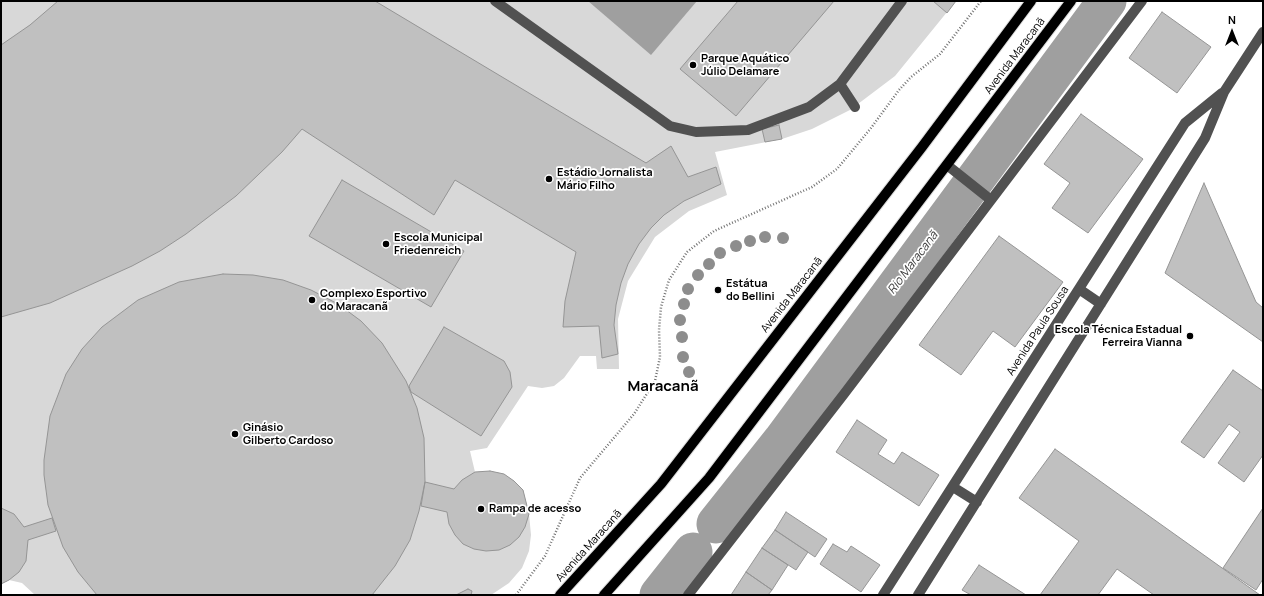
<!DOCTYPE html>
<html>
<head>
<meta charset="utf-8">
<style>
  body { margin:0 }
  #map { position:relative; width:1264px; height:596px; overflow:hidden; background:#fff; font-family:Manrope,sans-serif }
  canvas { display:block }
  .frame { position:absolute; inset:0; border:2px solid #000; pointer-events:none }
  .north { position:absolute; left:1212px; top:12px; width:40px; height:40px; -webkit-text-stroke:3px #fff; paint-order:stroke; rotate:0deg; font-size:11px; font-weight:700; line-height:16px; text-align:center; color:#000 }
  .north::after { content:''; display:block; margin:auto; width:14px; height:18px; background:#000; clip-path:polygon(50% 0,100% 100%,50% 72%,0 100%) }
</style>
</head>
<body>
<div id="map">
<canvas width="1264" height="596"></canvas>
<div class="frame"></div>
<div class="north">N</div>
</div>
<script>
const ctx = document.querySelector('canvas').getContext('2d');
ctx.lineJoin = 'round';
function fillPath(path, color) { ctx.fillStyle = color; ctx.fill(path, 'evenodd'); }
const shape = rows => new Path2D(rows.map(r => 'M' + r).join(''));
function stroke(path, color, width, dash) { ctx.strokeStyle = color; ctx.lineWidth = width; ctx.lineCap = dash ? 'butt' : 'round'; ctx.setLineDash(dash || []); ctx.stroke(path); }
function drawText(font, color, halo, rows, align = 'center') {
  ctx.font = font + ' Manrope,sans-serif'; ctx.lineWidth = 3.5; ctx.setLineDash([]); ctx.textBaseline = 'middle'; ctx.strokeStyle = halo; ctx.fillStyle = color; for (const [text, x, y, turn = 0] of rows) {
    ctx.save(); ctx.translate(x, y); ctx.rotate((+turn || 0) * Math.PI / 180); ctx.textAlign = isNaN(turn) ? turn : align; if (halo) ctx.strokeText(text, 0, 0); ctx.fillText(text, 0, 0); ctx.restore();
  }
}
const green = shape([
  [1,1,956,1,895,76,850,110,812,129,782,139,715,152,727,195,689,211,655,237,628,281,618,319,619,369,597,369,596,356,580,356,564,378,554,386,542,388,528,386,487,448,470,451,475,472,490,471,504,474,514,481,523,490,529,514,531,535,529,551,522,568,509,583,491,595,35,595,22,583,9,580,1,584]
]);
const water = shape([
  [588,1,697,1,651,55]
]);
const river = shape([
  [716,524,782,441,1107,1],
  [659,595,693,552]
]);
const building = shape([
  [58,1,375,1,646,163,671,146,688,177,716,167,721,184,684,201,664,215,651,228,639,244,628,264,621,283,616,305,614,325,618,354,602,358,599,326,563,327,565,301,576,252,455,180,434,215,302,129,282,152,236,196,186,234,160,251,132,266,50,303,1,317,1,45,30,25,58,1],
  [738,1,834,1,736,116,680,69,738,1],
  [933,1,956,1,947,13,933,1],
  [1162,12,1211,47,1177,93,1129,58,1162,12],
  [1081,114,1143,159,1088,233,1052,208,1070,183,1044,164,1081,114],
  [779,125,782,139,765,142,762,129,779,125],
  [342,180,464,251,431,307,309,236,342,180],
  [1204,183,1256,302,1263,308,1263,342,1165,273,1204,183],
  [999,236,1063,282,1015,347,993,331,961,375,919,345,999,236],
  [223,274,253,275,283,280,311,290,338,304,361,321,382,343,406,381,417,408,424,438,425,482,419,511,410,540,395,566,372,595,97,595,78,572,63,547,48,505,44,475,44,460,50,416,66,374,82,349,102,327,138,300,179,282,223,274],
  [444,327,504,361,510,372,512,387,481,436,411,392,409,386,444,327],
  [1233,370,1263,391,1263,455,1244,482,1218,463,1240,432,1229,424,1204,458,1181,442,1233,370],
  [857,420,887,440,878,454,894,464,902,452,939,475,919,506,836,452,857,420],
  [1055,449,1260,595,1154,595,1117,569,1098,595,1040,595,1079,541,1019,498,1055,449],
  [490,471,504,474,514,481,523,490,529,514,525,527,519,537,510,545,499,550,486,551,474,549,463,544,455,535,449,524,447,512,421,506,425,482,454,489,462,480,475,472,490,471],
  [1,508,14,514,24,527,52,518,56,531,28,540,26,561,19,572,9,580,1,584,1,508],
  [1263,508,1263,579,1256,590,1223,568,1263,508],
  [786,512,827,539,815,557,775,530,786,512],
  [775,530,808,552,796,570,762,548,775,530],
  [833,544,847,552,851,546,880,565,861,592,820,564,833,544],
  [762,548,788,565,772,590,746,572,762,548],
  [979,565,1026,595,971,595,962,590,979,565],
  [746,572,772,590,768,595,731,595,746,572],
  [468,589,472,591,471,595,456,595,468,589]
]);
const path = shape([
  [516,595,545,556,580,478,634,414,655,381,660,357,659,330,661,307,669,280,687,252,714,231,812,187,837,169,871,128,899,90,911,77,940,54,981,1]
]);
const minor = shape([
  [495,1,670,126,696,132,748,130,809,107,840,84,855,107],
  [840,84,902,1],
  [947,165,991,200],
  [1079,289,1101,304],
  [953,487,977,502],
  [688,595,844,394,1142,1],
  [883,595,1185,123,1222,93],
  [918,595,1205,138,1224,92,1263,32]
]);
const major = shape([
  [560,595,661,484,922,147,1031,1],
  [604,595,709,478,1071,1]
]);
const trees = [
  [765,237],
  [783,238],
  [750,241],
  [736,246],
  [720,253],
  [709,264],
  [698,275],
  [688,289],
  [684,304],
  [680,320],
  [682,337],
  [683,357],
  [689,372]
];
const markers = [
  [693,65,4,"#000"],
  [549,179,4,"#000"],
  [386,244,4,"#000"],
  [718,290,4,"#000"],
  [312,300,4,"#000"],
  [1190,336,4,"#000"],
  [235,434,4,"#000"],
  [481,509,4,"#000"]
];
const streetNames = [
  ["Avenida Maracanã",1015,56,-53],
  ["Avenida Maracanã",792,295,-52],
  ["Avenida Paula Sousa",1038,331,-57],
  ["Avenida Maracanã",589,546,-48]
];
const poiNames = [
  ["Parque Aquático",701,59],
  ["Júlio Delamare",701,72],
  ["Estádio Jornalista",557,173],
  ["Mário Filho",557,186],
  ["Escola Municipal",394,238],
  ["Friedenreich",394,251],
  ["Estátua",726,284],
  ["do Bellini",726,297],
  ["Complexo Esportivo",320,294],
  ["do Maracanã",320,307],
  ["Escola Técnica Estadual",1182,330,"right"],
  ["Ferreira Vianna",1182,343,"right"],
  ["Ginásio",243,428],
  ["Gilberto Cardoso",243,441],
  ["Rampa de acesso",489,509]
];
const waterNames = [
  ["Rio Maracanã",913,263,-53]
];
const districtNames = [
  ["Maracanã",663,387]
];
fillPath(green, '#d8d8d8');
fillPath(water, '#9f9f9f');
stroke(river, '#9f9f9f', 39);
fillPath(building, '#c0c0c0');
stroke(building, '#959595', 1);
stroke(major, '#dbdbdb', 12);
stroke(path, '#737373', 2.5, [1, 2]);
stroke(minor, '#515151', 10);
stroke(major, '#000', 10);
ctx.fillStyle = '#8d8d8d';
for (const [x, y] of trees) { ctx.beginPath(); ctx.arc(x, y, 6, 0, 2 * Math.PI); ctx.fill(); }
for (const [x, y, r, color] of markers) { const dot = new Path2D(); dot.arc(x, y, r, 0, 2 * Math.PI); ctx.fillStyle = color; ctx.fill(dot); stroke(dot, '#fff', 1.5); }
drawText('11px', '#000', '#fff', streetNames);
drawText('bold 11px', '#000', '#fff', poiNames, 'left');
drawText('italic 12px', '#404040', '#fff', waterNames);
drawText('bold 15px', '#000', '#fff', districtNames);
</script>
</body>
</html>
